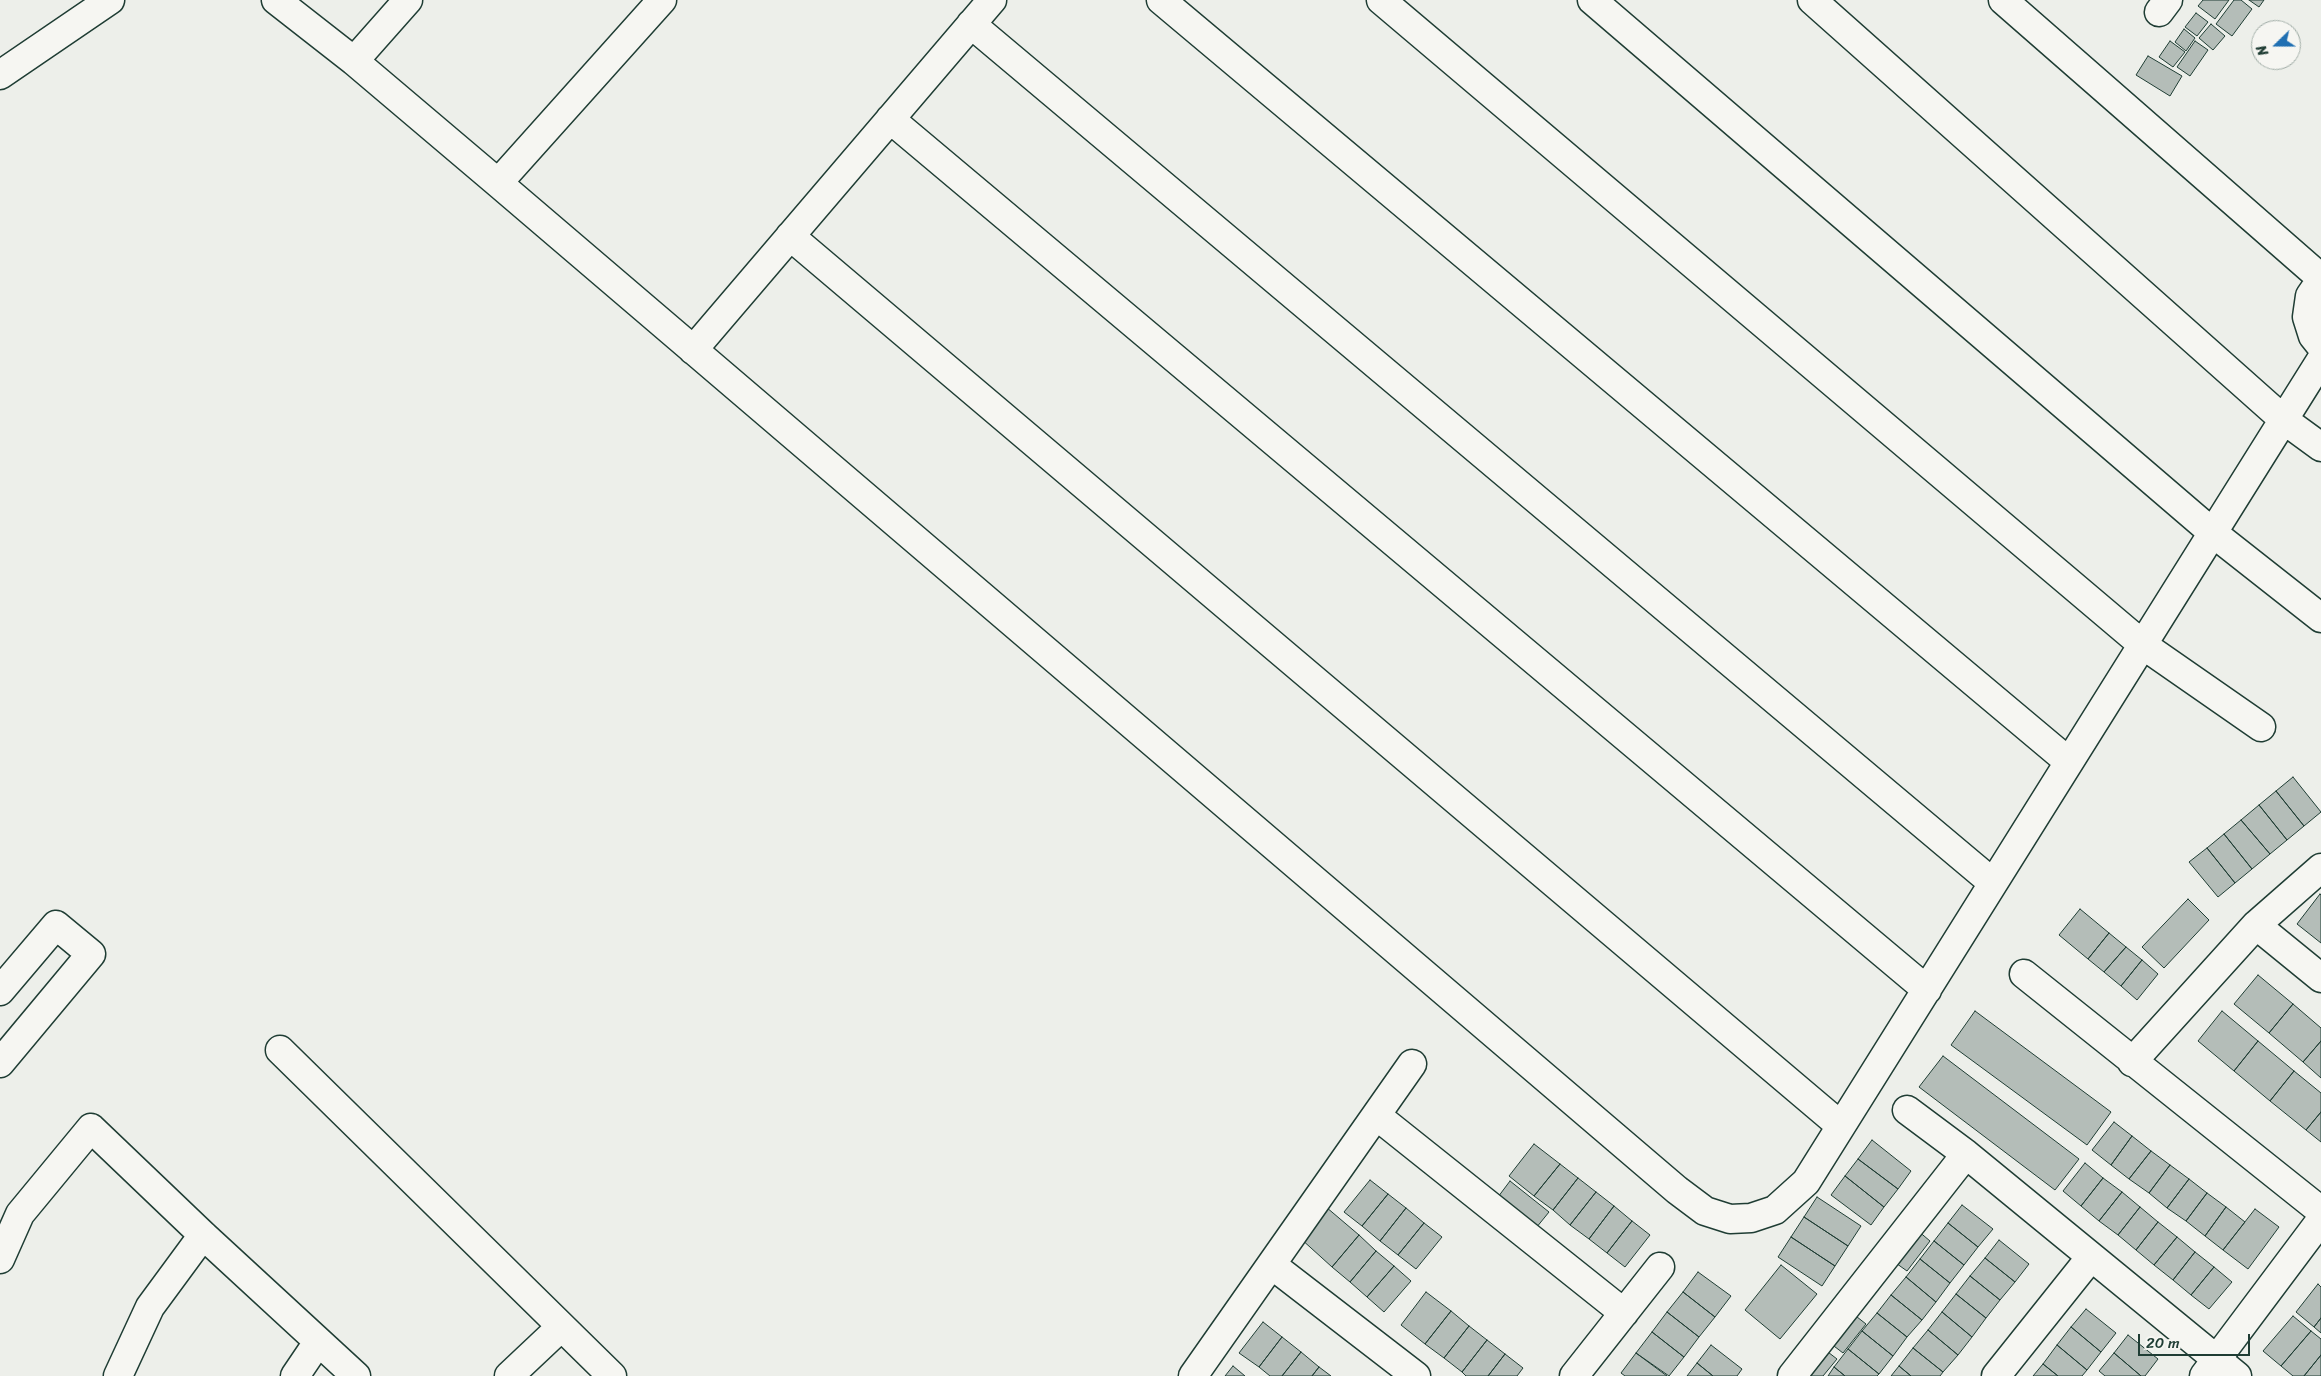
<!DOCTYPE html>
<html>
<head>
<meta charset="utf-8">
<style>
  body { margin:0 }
  #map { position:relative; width:2321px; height:1376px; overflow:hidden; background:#edefea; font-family:Sriracha,sans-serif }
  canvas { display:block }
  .north { position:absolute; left:2251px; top:20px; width:50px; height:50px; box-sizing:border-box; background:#f6f6f2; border:1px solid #a0aca6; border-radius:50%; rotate:248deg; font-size:14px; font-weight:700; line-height:20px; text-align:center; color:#1f3d34 }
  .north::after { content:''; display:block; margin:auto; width:18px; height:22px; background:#1f6fb2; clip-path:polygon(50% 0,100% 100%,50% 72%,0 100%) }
  .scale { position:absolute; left:2138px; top:1334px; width:112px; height:22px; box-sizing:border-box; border:2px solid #1f3d34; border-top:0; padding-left:6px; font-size:15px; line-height:18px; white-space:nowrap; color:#1f3d34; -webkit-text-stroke:4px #f6f6f2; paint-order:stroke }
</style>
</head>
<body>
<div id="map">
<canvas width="2321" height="1376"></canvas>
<div class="north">N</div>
<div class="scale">20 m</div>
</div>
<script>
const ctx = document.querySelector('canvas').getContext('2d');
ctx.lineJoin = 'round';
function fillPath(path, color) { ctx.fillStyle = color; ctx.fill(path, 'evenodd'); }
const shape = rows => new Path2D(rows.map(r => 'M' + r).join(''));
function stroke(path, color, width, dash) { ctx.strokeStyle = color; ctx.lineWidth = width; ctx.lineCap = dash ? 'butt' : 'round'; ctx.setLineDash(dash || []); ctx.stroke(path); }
const building = shape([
  [2203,0,2229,0,2215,19,2198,6,2203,0],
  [2234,0,2241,0,2252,9,2232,36,2216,24,2234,0],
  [2249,0,2264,0,2259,7,2249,0],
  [2196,13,2208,22,2197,36,2185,27,2196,13],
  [2211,24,2225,36,2213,50,2199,38,2211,24],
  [2184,29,2195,38,2186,51,2175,42,2184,29],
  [2170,41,2185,52,2173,67,2159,57,2170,41],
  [2195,41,2208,50,2190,76,2177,67,2195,41],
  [2148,56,2182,76,2170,96,2136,75,2148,56],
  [2293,777,2321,812,2304,826,2276,791,2293,777],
  [2276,791,2304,826,2287,840,2259,805,2276,791],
  [2259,805,2287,840,2270,854,2241,820,2259,805],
  [2241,820,2270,854,2252,869,2224,834,2241,820],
  [2224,834,2252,869,2235,883,2207,848,2224,834],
  [2207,848,2235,883,2218,897,2189,862,2207,848],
  [2320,894,2321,895,2321,943,2297,924,2320,894],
  [2188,899,2209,920,2164,968,2142,947,2188,899],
  [2080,909,2109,933,2088,959,2059,935,2080,909],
  [2109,933,2126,947,2104,972,2088,959,2109,933],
  [2126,947,2142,960,2121,986,2104,972,2126,947],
  [2142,960,2158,974,2137,1000,2121,986,2142,960],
  [2258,975,2293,1004,2269,1033,2234,1004,2258,975],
  [2293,1004,2321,1028,2321,1041,2303,1062,2269,1033,2293,1004],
  [1975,1011,2111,1112,2087,1145,1951,1045,1975,1011],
  [2222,1011,2258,1041,2234,1071,2198,1041,2222,1011],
  [2258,1041,2294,1071,2270,1101,2234,1071,2258,1041],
  [2321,1041,2321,1078,2303,1062,2321,1041],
  [1943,1056,2079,1159,2055,1190,1919,1087,1943,1056],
  [2294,1071,2321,1093,2321,1112,2306,1130,2270,1101,2294,1071],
  [2321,1112,2321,1142,2306,1130,2321,1112],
  [2114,1122,2132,1136,2111,1165,2092,1150,2114,1122],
  [2132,1136,2151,1151,2129,1179,2111,1165,2132,1136],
  [1872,1140,1911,1171,1898,1189,1858,1159,1872,1140],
  [1534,1144,1560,1164,1534,1196,1509,1176,1534,1144],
  [2151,1151,2170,1165,2149,1193,2129,1179,2151,1151],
  [1858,1159,1898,1189,1884,1207,1845,1176,1858,1159],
  [2085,1163,2103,1178,2081,1206,2063,1191,2085,1163],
  [1560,1164,1578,1178,1553,1210,1534,1196,1560,1164],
  [2170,1165,2189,1179,2167,1208,2149,1193,2170,1165],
  [1845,1176,1884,1207,1871,1225,1831,1195,1845,1176],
  [1578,1178,1596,1192,1570,1225,1553,1210,1578,1178],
  [2103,1178,2122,1192,2099,1221,2081,1206,2103,1178],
  [2189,1179,2207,1193,2186,1221,2167,1208,2189,1179],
  [1370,1180,1388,1194,1362,1226,1344,1212,1370,1180],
  [1510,1181,1549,1212,1536,1228,1498,1197,1510,1181],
  [1596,1192,1614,1206,1589,1239,1570,1225,1596,1192],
  [2122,1192,2140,1207,2118,1235,2099,1221,2122,1192],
  [2207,1193,2226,1207,2205,1236,2186,1221,2207,1193],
  [1388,1194,1406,1208,1380,1241,1362,1226,1388,1194],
  [1817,1197,1861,1226,1848,1246,1804,1217,1817,1197],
  [1962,1205,1993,1229,1978,1247,1948,1223,1962,1205],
  [1614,1206,1632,1221,1607,1253,1589,1239,1614,1206],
  [1326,1207,1359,1235,1332,1267,1300,1238,1326,1207],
  [2140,1207,2158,1222,2136,1250,2118,1235,2140,1207],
  [2226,1207,2245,1222,2223,1250,2205,1236,2226,1207],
  [1406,1208,1424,1223,1398,1255,1380,1241,1406,1208],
  [2255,1209,2279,1227,2248,1269,2223,1250,2255,1209],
  [1804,1217,1848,1246,1835,1266,1791,1237,1804,1217],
  [1632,1221,1650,1235,1625,1267,1607,1253,1632,1221],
  [2158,1222,2177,1237,2154,1265,2136,1250,2158,1222],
  [1424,1223,1442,1237,1416,1269,1398,1255,1424,1223],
  [1948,1223,1978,1247,1964,1265,1934,1241,1948,1223],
  [1917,1230,1930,1241,1907,1271,1893,1261,1917,1230],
  [1359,1235,1376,1251,1350,1282,1332,1267,1359,1235],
  [1791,1237,1835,1266,1822,1286,1778,1257,1791,1237],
  [2177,1237,2195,1252,2173,1280,2154,1265,2177,1237],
  [1999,1240,2029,1264,2015,1282,1985,1258,1999,1240],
  [1934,1241,1964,1265,1950,1283,1920,1259,1934,1241],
  [1376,1251,1394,1266,1367,1297,1350,1282,1376,1251],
  [2195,1252,2214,1267,2191,1295,2173,1280,2195,1252],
  [1985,1258,2015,1282,2000,1300,1970,1276,1985,1258],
  [1920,1259,1950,1283,1936,1302,1906,1277,1920,1259],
  [1781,1265,1817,1294,1780,1339,1745,1310,1781,1265],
  [1394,1266,1411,1281,1384,1312,1367,1297,1394,1266],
  [2214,1267,2232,1282,2209,1309,2191,1295,2214,1267],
  [1698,1272,1731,1296,1715,1317,1683,1292,1698,1272],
  [1970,1276,2000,1300,1986,1318,1956,1294,1970,1276],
  [1906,1277,1936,1302,1922,1320,1891,1295,1906,1277],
  [2318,1284,2321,1287,2321,1318,2314,1327,2296,1312,2318,1284],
  [1426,1292,1451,1311,1425,1344,1401,1325,1426,1292],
  [1683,1292,1715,1317,1699,1337,1667,1312,1683,1292],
  [1956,1294,1986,1318,1972,1337,1942,1312,1956,1294],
  [1891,1295,1922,1320,1907,1337,1877,1313,1891,1295],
  [2086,1309,2116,1333,2101,1352,2071,1327,2086,1309],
  [1451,1311,1469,1326,1444,1358,1425,1344,1451,1311],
  [1667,1312,1699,1337,1684,1357,1652,1332,1667,1312],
  [1942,1312,1972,1337,1958,1355,1928,1330,1942,1312],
  [1852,1313,1866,1324,1843,1353,1830,1343,1852,1313],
  [1877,1313,1907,1337,1893,1356,1862,1331,1877,1313],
  [2293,1316,2311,1331,2281,1366,2263,1351,2293,1316],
  [2321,1318,2321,1333,2314,1327,2321,1318],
  [1263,1322,1282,1337,1259,1367,1239,1353,1263,1322],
  [1469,1326,1487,1340,1462,1372,1444,1358,1469,1326],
  [2071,1327,2101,1352,2087,1370,2057,1345,2071,1327],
  [1928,1330,1958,1355,1943,1372,1913,1348,1928,1330],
  [1862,1331,1893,1356,1879,1374,1848,1349,1862,1331],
  [2311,1331,2321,1339,2321,1355,2304,1376,2293,1376,2281,1366,2311,1331],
  [1652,1332,1684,1357,1669,1376,1636,1353,1652,1332],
  [2128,1335,2158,1359,2145,1376,2141,1376,2114,1353,2128,1335],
  [1282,1337,1301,1352,1282,1376,1270,1376,1259,1367,1282,1337],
  [1487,1340,1505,1354,1488,1376,1466,1376,1462,1372,1487,1340],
  [1711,1345,1742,1369,1737,1376,1713,1376,1697,1363,1711,1345],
  [2057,1345,2087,1370,2082,1376,2058,1376,2043,1364,2057,1345],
  [1913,1348,1943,1372,1940,1376,1911,1376,1899,1366,1913,1348],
  [1824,1349,1837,1359,1823,1376,1803,1376,1824,1349],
  [1848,1349,1879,1374,1877,1376,1845,1376,1834,1367,1848,1349],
  [1301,1352,1319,1367,1312,1376,1282,1376,1301,1352],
  [1636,1353,1667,1376,1625,1376,1621,1373,1636,1353],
  [2114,1353,2141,1376,2105,1376,2099,1371,2114,1353],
  [1505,1354,1523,1368,1517,1376,1488,1376,1505,1354],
  [2321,1355,2321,1376,2304,1376,2321,1355],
  [1697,1363,1713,1376,1687,1376,1697,1363],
  [2043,1364,2058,1376,2033,1376,2043,1364],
  [1233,1366,1245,1376,1225,1376,1233,1366],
  [1899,1366,1911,1376,1891,1376,1899,1366],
  [1319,1367,1331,1376,1312,1376,1319,1367],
  [1834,1367,1845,1376,1828,1376,1834,1367]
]);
const minor = shape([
  [276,0,354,61,498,183,1677,1190,1705,1211,1730,1219,1751,1218,1775,1210,1806,1182,2321,360],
  [1161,0,2069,762],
  [1381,0,2143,645,2261,727],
  [1592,0,2213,533,2321,618],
  [1812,0,2284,420,2321,447],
  [2003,0,2321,278],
  [2159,12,2168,0],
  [971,24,1993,883],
  [354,61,408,0],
  [0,75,110,0],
  [890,119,1927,990],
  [498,183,662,0],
  [790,236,1841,1126],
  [2321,280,2310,296,2307,317,2313,336,2321,346],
  [693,350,992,0],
  [2256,925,2321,978],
  [2024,974,2321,1211],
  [0,991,56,925,91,954,0,1063],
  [280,1050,612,1376],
  [2132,1062,2256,925,2321,868],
  [1907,1110,1966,1154,2237,1376],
  [1377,1116,1624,1313],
  [0,1259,20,1214,91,1128,203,1235,356,1376],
  [1272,1265,1416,1376],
  [118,1376,150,1307,203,1235],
  [295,1376,318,1342],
  [509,1376,561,1327],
  [1193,1376,1412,1064],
  [1574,1376,1660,1267],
  [1792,1376,1966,1154],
  [1996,1376,2091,1257],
  [2204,1376,2321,1220]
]);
fillPath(building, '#b4bdb8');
stroke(building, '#1f3d34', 1);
stroke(minor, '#1f3d34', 31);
stroke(minor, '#f6f6f2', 28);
</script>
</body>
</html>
